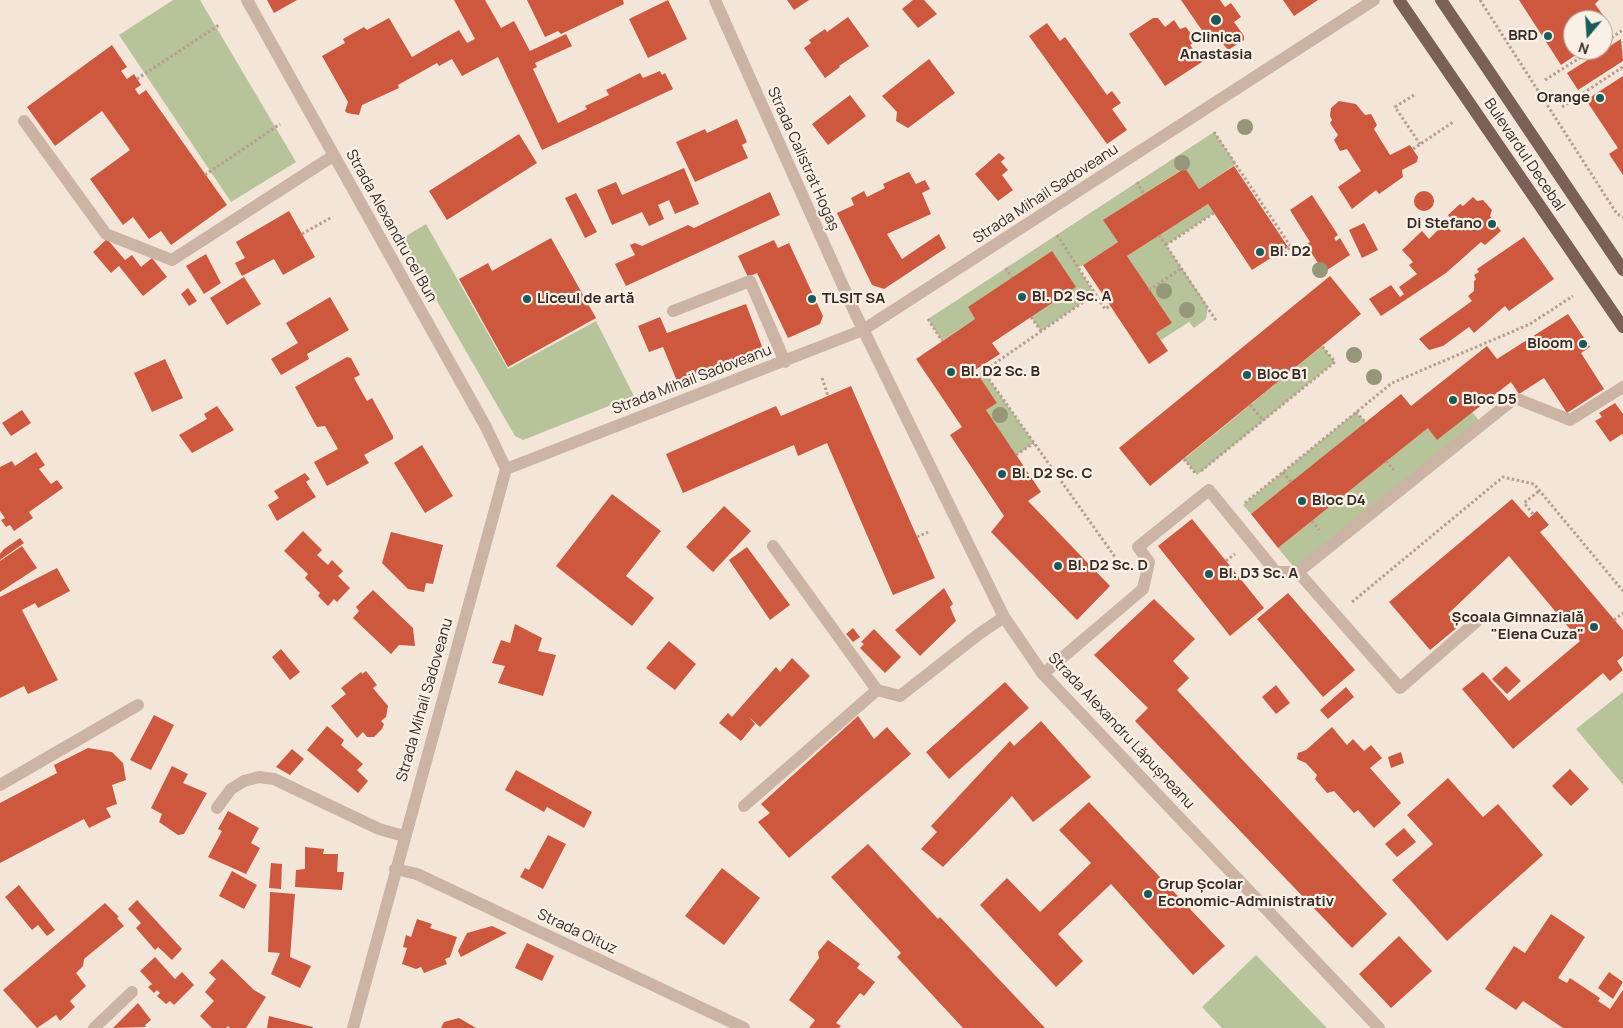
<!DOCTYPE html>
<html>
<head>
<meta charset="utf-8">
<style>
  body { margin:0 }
  #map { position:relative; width:1623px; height:1028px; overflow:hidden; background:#f3e6d9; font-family:Manrope,sans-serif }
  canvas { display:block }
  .north { position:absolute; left:1563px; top:10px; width:50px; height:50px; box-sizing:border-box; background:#faf0e6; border:1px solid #aca19a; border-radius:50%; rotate:198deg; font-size:14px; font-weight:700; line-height:20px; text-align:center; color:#372b27 }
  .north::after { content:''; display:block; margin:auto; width:18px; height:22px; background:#195a5b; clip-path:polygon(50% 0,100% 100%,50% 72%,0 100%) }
</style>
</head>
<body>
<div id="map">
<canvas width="1623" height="1028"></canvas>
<div class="north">N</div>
</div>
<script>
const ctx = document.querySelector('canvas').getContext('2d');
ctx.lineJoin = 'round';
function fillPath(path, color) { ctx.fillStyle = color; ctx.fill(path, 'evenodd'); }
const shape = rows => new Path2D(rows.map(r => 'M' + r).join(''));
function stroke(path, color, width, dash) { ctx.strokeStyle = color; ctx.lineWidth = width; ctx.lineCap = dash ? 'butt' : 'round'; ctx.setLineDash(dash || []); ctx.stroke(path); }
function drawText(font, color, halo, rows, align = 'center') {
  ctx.font = font + ' Manrope,sans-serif'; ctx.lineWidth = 4.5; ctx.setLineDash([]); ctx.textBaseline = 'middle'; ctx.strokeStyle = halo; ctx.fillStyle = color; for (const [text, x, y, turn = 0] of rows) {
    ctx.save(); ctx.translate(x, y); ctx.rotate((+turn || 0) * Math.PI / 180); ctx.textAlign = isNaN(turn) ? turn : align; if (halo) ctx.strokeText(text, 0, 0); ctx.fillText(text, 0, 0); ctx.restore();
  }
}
const green = shape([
  [173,0,200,0,296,162,231,202,119,35],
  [1214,132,1236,164,1199,189,1184,168,1104,220,1118,242,1078,268,1095,294,1041,331,1031,317,968,307,975,319,942,341,928,319],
  [1208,204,1214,213,1166,245,1208,307,1206,319,1194,328,1189,322,1161,340,1156,333,1171,323,1127,256],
  [426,224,508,369,596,321,634,396,523,440,515,436,401,239],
  [1322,346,1335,362,1197,475,1184,459],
  [983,371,1034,443,1016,455,986,410,997,403,978,375],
  [1356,412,1366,423,1251,514,1243,505],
  [1472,412,1482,424,1298,572,1278,548,1428,428],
  [1623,692,1623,785,1576,729],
  [1256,955,1327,1028,1222,1028,1202,1007]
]);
const building = shape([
  [267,0,297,0,274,13],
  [454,0,485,0,501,28,514,21,530,51,566,34,572,46,535,63,537,67,533,69,558,123,587,109,585,106,609,95,606,90,640,73,643,78,660,71,662,75,665,73,673,89,542,150,498,57,462,76,452,59,439,66,437,63,398,85,399,88,362,105,359,115,347,113,345,111,348,102,322,56,345,43,343,39,364,27,367,30,389,18,412,57,459,30,467,43,475,39],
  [527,0,623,0,624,4,561,34,558,31,545,37],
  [668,0,687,39,648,58,629,19],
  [787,0,809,0,794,10],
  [913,0,924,0,937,14,918,28,902,9],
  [1181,0,1220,0,1225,7,1231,3,1241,17,1234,22,1244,36,1244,40,1228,50,1215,34,1208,39],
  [1283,0,1318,0,1294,16],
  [1519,0,1599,0,1595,4,1607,21,1603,23,1603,20,1573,20,1573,50,1583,50,1561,65],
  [848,17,869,46,839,66,840,67,825,78,804,48,811,43,809,40,825,29,827,32],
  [1153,18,1158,18,1165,27,1174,20,1180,29,1186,27,1196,41,1190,45,1202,62,1165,86,1129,34],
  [1047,23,1060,41,1065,37,1107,95,1112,91,1121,103,1112,109,1127,130,1107,144,1029,36],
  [1621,39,1623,61,1578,90,1567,73],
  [112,45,127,67,121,71,127,79,134,74,141,85,135,89,139,95,146,90,227,205,171,245,161,231,149,239,133,217,123,225,90,179,130,150,102,111,55,146,27,107],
  [929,59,955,93,908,128,896,121,897,112,882,96],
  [1623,76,1623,175,1609,154,1618,148,1586,100],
  [850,95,866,116,828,145,812,124],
  [1339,101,1356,104,1365,115,1371,114,1377,125,1374,129,1390,155,1410,145,1418,157,1417,162,1402,170,1403,177,1379,194,1376,190,1352,209,1338,187,1361,171,1347,149,1340,151,1334,140,1338,135,1330,123,1332,120,1330,116,1331,108],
  [737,119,747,142,742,145,748,158,695,182,676,142,705,129,707,133],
  [519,134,537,163,447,220,429,191],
  [999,153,1005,158,1001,162,1008,170,1002,175,1013,190,998,201,975,174],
  [1234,166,1288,247,1252,270,1208,204,1127,256,1172,323,1156,333,1168,351,1149,364,1083,265,1118,242,1103,220,1185,168,1199,189],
  [684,168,699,204,675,214,669,200,658,205,664,219,649,226,642,212,612,225,597,190,616,182,622,195],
  [909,172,916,184,925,180,930,189,922,193,931,214,887,234,902,259,939,234,946,248,884,289,872,285,837,213,854,205,851,198,864,191,867,197,885,188,883,184],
  '1414 201a10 10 0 1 1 20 0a10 10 0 1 1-20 0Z',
  [770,192,780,215,626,286,615,264,635,255,630,245,635,243,642,246,688,225,694,228],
  [576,193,597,232,585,238,565,198],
  [1312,195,1338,235,1334,238,1336,241,1340,238,1350,255,1324,272,1306,245,1310,242,1290,210],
  [1473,197,1477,201,1483,200,1492,210,1490,216,1501,231,1485,245,1481,242,1446,273,1381,316,1369,299,1391,285,1400,297,1404,294,1399,287,1417,274,1409,265,1413,262,1402,250,1422,231,1429,239,1450,218,1448,215,1460,204,1463,206],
  [289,211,315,257,283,275,274,259,242,276,235,263,245,258,236,242],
  [1364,223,1378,250,1362,258,1349,230],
  [1524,237,1554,279,1509,311,1505,306,1474,333,1469,327,1443,346,1429,350,1419,339,1472,301,1468,296,1474,291,1474,281,1476,279,1474,275,1479,272,1477,269],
  [551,238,596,318,508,367,459,279,488,263,492,271],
  [107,239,125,260,132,255,141,267,152,258,167,277,143,296,119,266,111,273,93,252],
  [774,240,778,248,789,243,823,316,820,324,788,338,757,273,748,277,738,256],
  [1052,251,1076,287,992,343,1000,354,975,370,997,403,986,410,1041,492,1028,501,1110,586,1077,620,991,532,1004,516,950,435,962,427,916,359,975,319,968,307],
  [206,254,221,283,204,294,186,266],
  [1330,276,1361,314,1150,486,1119,448],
  [244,277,261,304,227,325,210,298],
  [188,288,197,301,189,306,181,294],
  [330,297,349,330,307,354,309,359,281,375,271,359,298,343,286,323],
  [746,304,763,349,677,381,663,347,649,352,638,326,660,317,667,333],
  [1568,314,1590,347,1581,353,1604,389,1567,413,1544,378,1519,394,1511,382,1437,440,1428,428,1278,548,1251,514,1401,394,1411,406,1487,346,1497,359],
  [347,357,351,358,360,375,354,378,367,401,372,398,393,436,393,439,364,455,369,463,327,486,314,462,338,449,325,426,317,427,295,387],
  [165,359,183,398,152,412,134,373],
  [851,386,935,578,893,595,827,443,798,456,794,445,683,493,666,454,776,406,781,416],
  [1615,403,1623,414,1623,436,1622,434,1610,442,1595,421,1602,417,1599,413],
  [217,406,234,430,192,453,179,435,207,419,204,414],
  [22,410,31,423,11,436,2,423],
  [422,445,453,496,425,513,394,463],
  [36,452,45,465,39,469,51,484,57,480,63,488,29,512,33,518,14,531,10,525,6,527,1,520,5,518,0,511,0,467,12,461,15,466],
  [305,473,310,479,306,482,316,497,277,521,268,505,279,498,274,491],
  [612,494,661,531,626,576,654,598,632,626,556,566],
  [1512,499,1529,518,1537,511,1549,525,1540,532,1623,630,1623,656,1617,661,1623,670,1610,681,1603,673,1513,749,1462,689,1483,672,1509,701,1580,641,1509,556,1448,614,1459,626,1430,650,1389,602],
  [724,506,751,531,713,572,686,547],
  [1192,519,1264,608,1230,636,1158,546],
  [303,531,322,550,317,555,328,565,332,560,343,571,338,576,350,588,337,602,334,599,328,606,318,596,320,593,305,578,308,574,284,551],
  [391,532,443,545,433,584,426,583,424,592,408,589,382,563],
  [20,538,24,543,0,560,0,554,4,549],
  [22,546,37,568,0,592,0,561],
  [747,547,790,605,770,620,729,560],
  [57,568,70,591,38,608,35,603,22,610,58,680,28,694,24,686,0,698,0,597],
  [944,588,953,604,950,607,956,621,920,656,895,630],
  [373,590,413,628,415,646,399,645,391,654,353,618,359,611,356,607],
  [1288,593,1355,670,1323,697,1257,619],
  [1154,599,1195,639,1173,661,1189,678,1177,690,1387,914,1352,948,1135,721,1148,708,1094,655],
  [515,624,542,638,538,651,556,655,543,696,498,683,505,666,492,663,501,640,510,643],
  [853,628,860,637,853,642,846,634],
  [874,629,901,657,885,673,860,648,864,644,861,642],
  [669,641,696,664,675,690,646,668],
  [281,649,300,672,290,680,272,657],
  [792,658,810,676,760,727,749,717,755,724,741,741,719,723,728,713,732,717,776,667,780,672],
  [1506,666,1521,681,1507,694,1492,679],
  [366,671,377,685,373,688,388,706,386,717,381,721,384,724,382,729,374,737,367,737,363,732,357,738,331,706,346,694,341,688,361,672,362,674],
  [1005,682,1029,708,949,779,926,752],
  [1276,685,1290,703,1276,714,1262,697],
  [1346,687,1354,697,1328,719,1320,710],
  [154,715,174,725,151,770,130,760],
  [858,716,874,739,887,727,911,754,789,858,758,822,770,813,761,804],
  [1041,721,1091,777,1033,822,1012,796,943,867,921,849,937,832,931,826,1010,741,1014,746],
  [327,726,344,740,341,745,363,764,357,770,368,781,358,793,307,750],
  [1332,727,1347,745,1353,739,1364,751,1371,745,1382,758,1370,768,1401,803,1374,828,1358,810,1354,813,1334,791,1327,793,1315,779,1317,775,1306,763,1297,759,1298,753,1306,750],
  [88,748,112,752,123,763,126,780,112,785,117,804,106,808,111,817,89,828,84,819,0,863,0,803,57,773,54,765],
  [292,749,304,759,290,775,276,767],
  [1401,752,1404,763,1391,768,1388,757],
  [172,766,188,774,183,783,207,793,184,834,178,835,159,822,162,814,151,808],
  [1570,769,1589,789,1571,806,1552,786],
  [516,770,592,812,584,828,547,807,544,812,505,790],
  [1448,778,1483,817,1498,804,1543,855,1447,941,1392,880,1433,844,1407,815],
  [1089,802,1225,946,1193,975,1111,884,1058,934,1083,961,1056,987,980,905,1007,878,1040,912,1091,863,1059,830],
  [228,811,259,828,251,843,260,848,246,874,208,857,222,831,218,829],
  [1404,828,1416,842,1397,857,1385,844],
  [548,835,566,844,543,889,520,877,525,868,529,870],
  [868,844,938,919,940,917,1045,1028,963,1028,897,957,901,953,831,877],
  [305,847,324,849,323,854,338,854,337,872,344,872,342,890,295,887,296,870,305,869],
  [271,863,282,864,281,889,269,888],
  [722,868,760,898,724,945,685,916],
  [232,871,257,885,244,909,219,896],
  [19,885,55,930,47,936,38,925,32,930,5,897],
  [270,892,295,894,290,957,311,966,300,988,271,974,280,953,268,952],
  [137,900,182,949,172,960,158,947,155,950,136,928,141,923,128,909],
  [105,903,119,917,117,918,124,926,84,959,83,966,76,973,86,986,70,1001,75,1007,60,1021,56,1015,37,1028,3,990],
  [1551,914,1585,937,1558,978,1567,983,1570,978,1600,998,1598,1001,1610,1009,1623,990,1623,1028,1563,1028,1523,1001,1516,1010,1485,989,1514,946,1525,953],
  [417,919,432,924,430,928,457,937,450,957,445,959,447,964,424,973,421,967,416,969,402,964,407,948,403,947,406,935,411,937],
  [492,926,507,933,461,957,458,951,467,933],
  [1399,936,1432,971,1391,1008,1359,974],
  [828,940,860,964,857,968,875,982,864,996,860,993,836,1023,841,1026,839,1028,809,1028,815,1020,789,1000,819,958,818,952],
  [527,943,554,956,542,981,515,968],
  [155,957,175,979,182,972,194,985,174,1005,170,1001,166,1004,157,996,160,993,157,990,154,993,148,987,152,984,140,971],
  [222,959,254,990,266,997,246,1028,230,1028,228,1026,226,1028,212,1028,200,1016,214,1001,205,992,216,979,209,973],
  [1609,972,1623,982,1613,999,1598,988],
  [138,1003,151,1020,145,1025,146,1027,113,1028],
  [269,1016,313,1027,313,1028,267,1028],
  [459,1018,476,1028,441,1028,444,1022]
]);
const path = shape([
  [1480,0,1617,214,1623,217],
  [1603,43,1623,30],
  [137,79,219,25],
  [1545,80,1592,50],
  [1414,95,1395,107,1420,144],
  [1562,107,1623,67],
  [1214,132,1291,247,1273,259],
  [1413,149,1453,122],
  [205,175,280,124],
  [1137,182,1144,194],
  [302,234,332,217],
  [1057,235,1105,309,1110,306],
  [1159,235,1217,322],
  [1166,245,1214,213],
  [1006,268,1012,278],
  [1149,290,1182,268],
  [1031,317,1041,331],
  [928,319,942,341],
  [983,371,1120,564],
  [978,375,1095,294],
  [822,378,828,396],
  [1250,405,1263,420],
  [1356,412,1366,423],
  [1016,455,1034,443],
  [1184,459,1196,474],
  [1386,461,1394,470],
  [1201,471,1335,362,1322,346],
  [1283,472,1291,482],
  [1245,503,1392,383,1530,324,1573,296],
  [1533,514,1524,503,1539,491],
  [1312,521,1319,530],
  [917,537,928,532],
  [1226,561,1235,554],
  [1352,602,1503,477,1534,484,1623,591],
  [1614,620,1623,613]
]);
const minor = shape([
  [247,0,486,427,506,469],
  [715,0,856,315,1004,617,1043,674,1379,1028],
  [24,121,106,234,172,260,333,156],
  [673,311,750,281,785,362],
  [773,546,877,690,900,696,979,634,1004,617],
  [1298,572,1400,688,1477,621],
  [1043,674,1143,589,1149,562,1138,547,1209,490,1276,572,1298,572,1515,398,1570,420,1623,387],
  [0,785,138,705],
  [744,806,877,690],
  [217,808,231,789,244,781,259,777,274,779,379,829,404,836],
  [395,869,417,874,744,1028],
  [94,1028,132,992],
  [353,1028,506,469,863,330,1374,0]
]);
const major = shape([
  [1399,0,1623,327],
  [1441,0,1623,270]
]);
const trees = [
  [1245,127],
  [1182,163],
  [1320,270],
  [1164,291],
  [1187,310],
  [1354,355],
  [1374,377],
  [1000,415]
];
const markers = [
  [1216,20,6,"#195a5b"],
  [1548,36,5,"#195a5b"],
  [1600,98,5,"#195a5b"],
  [1492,224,5,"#195a5b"],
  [1260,252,5,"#195a5b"],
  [1022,297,5,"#195a5b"],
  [527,299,5,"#195a5b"],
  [812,299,5,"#195a5b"],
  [1583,344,5,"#195a5b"],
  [951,372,5,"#195a5b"],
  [1247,375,5,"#195a5b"],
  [1453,400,5,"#195a5b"],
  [1002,474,5,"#195a5b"],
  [1302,501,5,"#195a5b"],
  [1058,566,5,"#195a5b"],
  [1209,574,5,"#195a5b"],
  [1594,627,5,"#195a5b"],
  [1148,894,5,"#195a5b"]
];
const poiNames = [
  ["BRD",1538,36,"right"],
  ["Clinica",1216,38,"center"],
  ["Anastasia",1216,55,"center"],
  ["Orange",1590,98,"right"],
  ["Di Stefano",1482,224,"right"],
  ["Bl. D2",1270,252],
  ["Bl. D2 Sc. A",1032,297],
  ["Liceul de artă",537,299],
  ["TLSIT SA",822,299],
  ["Bloom",1573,344,"right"],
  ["Bl. D2 Sc. B",961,372],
  ["Bloc B1",1257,375],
  ["Bloc D5",1463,400],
  ["Bl. D2 Sc. C",1012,474],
  ["Bloc D4",1312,501],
  ["Bl. D2 Sc. D",1068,566],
  ["Bl. D3 Sc. A",1219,574],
  ["Școala Gimnazială",1584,618,"right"],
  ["\"Elena Cuza\"",1584,635,"right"],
  ["Grup Școlar",1158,885],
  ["Economic-Administrativ",1158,902]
];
const streetNames = [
  ["Bulevardul Decebal",1524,155,56],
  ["Strada Calistrat Hogaș",803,159,66],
  ["Strada Mihail Sadoveanu",1046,194,-33],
  ["Strada Alexandru cel Bun",391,226,61],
  ["Strada Mihail Sadoveanu",692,380,-21],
  ["Strada Mihail Sadoveanu",425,700,-74],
  ["Strada Alexandru Lăpușneanu",1121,731,47],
  ["Strada Oituz",577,932,25]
];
fillPath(green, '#b7c398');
fillPath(building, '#ce583d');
stroke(path, '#b89e8f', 3, [2.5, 2.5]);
stroke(minor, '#ccb4a5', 12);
stroke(major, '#7a6057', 12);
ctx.fillStyle = '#969778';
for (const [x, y] of trees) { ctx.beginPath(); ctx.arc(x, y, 8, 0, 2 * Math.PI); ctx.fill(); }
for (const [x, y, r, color] of markers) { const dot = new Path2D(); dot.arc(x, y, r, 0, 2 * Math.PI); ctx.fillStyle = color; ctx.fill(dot); stroke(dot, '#faf0e6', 2); }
drawText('bold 15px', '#372b27', '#faf0e6', poiNames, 'left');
drawText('15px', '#372b27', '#faf0e6', streetNames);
</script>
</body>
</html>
